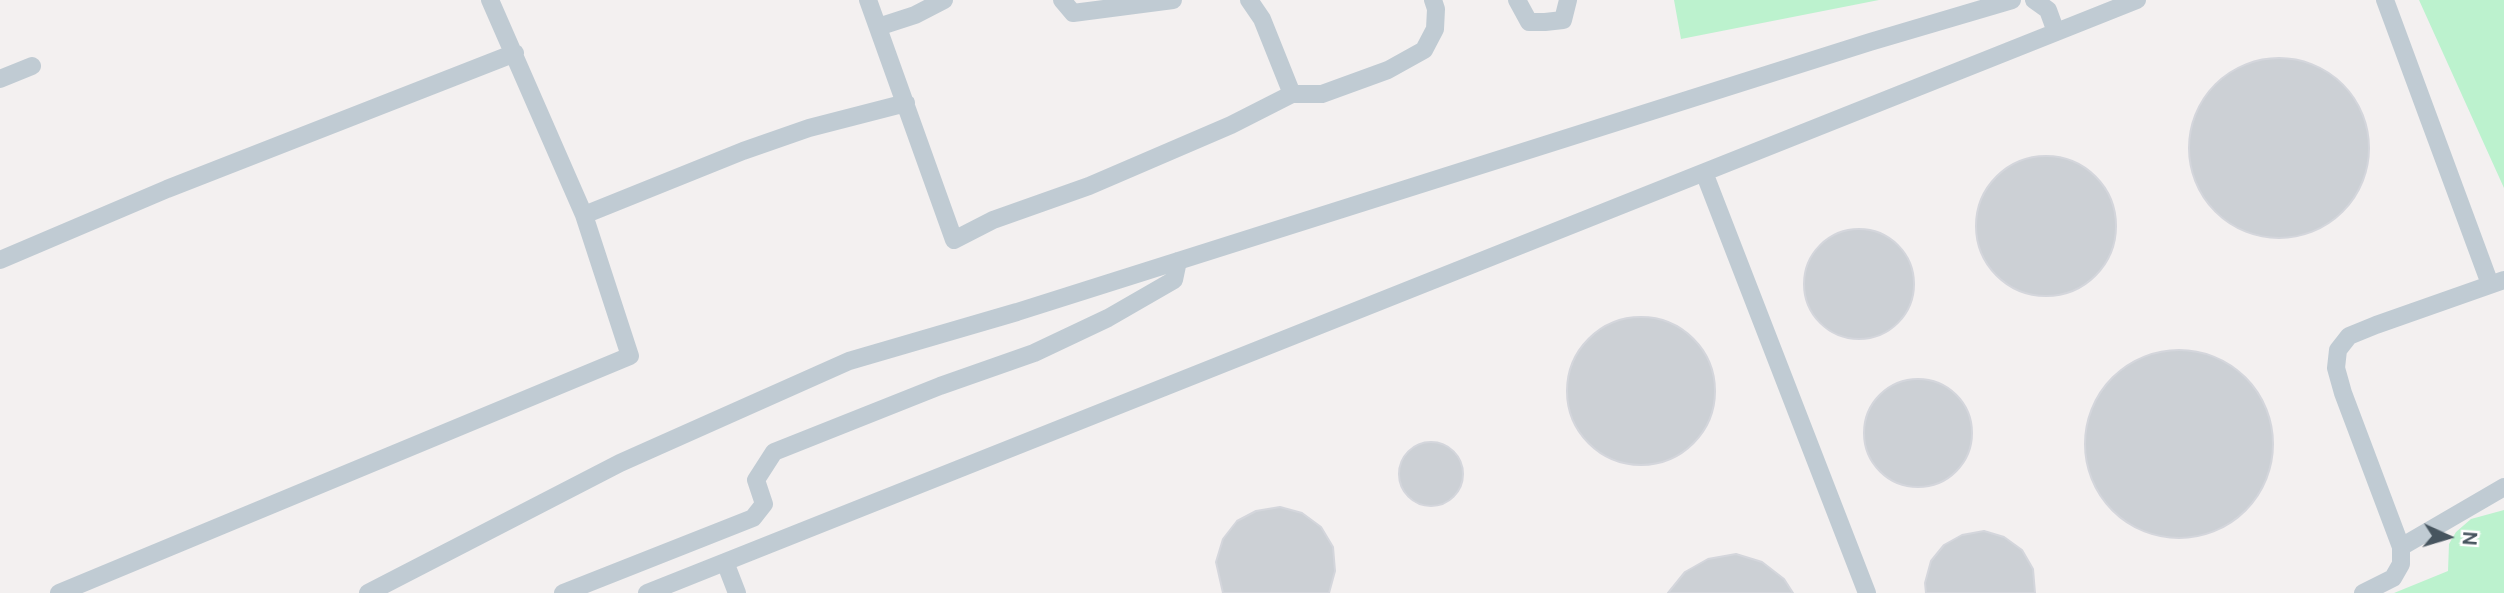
<!DOCTYPE html>
<html>
<head>
<meta charset="utf-8">
<style>
  body { margin:0 }
  #map { position:relative; width:2504px; height:593px; overflow:hidden; background:#f3f0f0; font-family:"DM Sans",sans-serif }
  canvas { display:block }
  .north { position:absolute; left:2413px; top:502px; width:70px; height:70px; -webkit-text-stroke:5px #fff; paint-order:stroke; rotate:94deg; font-size:19px; font-weight:700; line-height:28px; text-align:center; color:#47555f }
  .north::after { content:''; display:block; margin:auto; width:24px; height:32px; background:#47555f; clip-path:polygon(50% 0,100% 100%,50% 72%,0 100%) }
</style>
</head>
<body>
<div id="map">
<canvas width="2504" height="593"></canvas>
<div class="north">N</div>
</div>
<script>
const ctx = document.querySelector('canvas').getContext('2d');
ctx.lineJoin = 'round';
function fillPath(path, color) { ctx.fillStyle = color; ctx.fill(path, 'evenodd'); }
const shape = rows => new Path2D(rows.map(r => 'M' + r).join(''));
function stroke(path, color, width, dash) { ctx.strokeStyle = color; ctx.lineWidth = width; ctx.lineCap = dash ? 'butt' : 'round'; ctx.setLineDash(dash || []); ctx.stroke(path); }
const green = shape([
  [1674,0,1879,0,1681,39],
  [2419,0,2504,0,2504,188],
  [2504,510,2504,593,2394,593,2448,571,2449,544,2456,532,2471,519]
]);
const building = shape([
  '2189 148a90 90 0 1 1 180 0a90 90 0 1 1-180 0Z',
  '1976 226a70 70 0 1 1 140 0a70 70 0 1 1-140 0Z',
  '1804 284a55 55 0 1 1 110 0a55 55 0 1 1-110 0Z',
  '1567 391a74 74 0 1 1 148 0a74 74 0 1 1-148 0Z',
  '2085 444a94 94 0 1 1 188 0a94 94 0 1 1-188 0Z',
  '1864 433a54 54 0 1 1 108 0a54 54 0 1 1-108 0Z',
  '1399 474a32 32 0 1 1 64 0a32 32 0 1 1-64 0Z',
  [1280,507,1302,513,1321,527,1333,547,1335,571,1329,593,1223,593,1216,562,1223,539,1237,521,1256,511,1280,507],
  [1984,531,2004,537,2022,550,2033,569,2035,593,1926,593,1925,583,1931,561,1944,545,1962,535,1984,531],
  [1736,554,1762,562,1784,579,1793,593,1668,593,1685,572,1708,559,1736,554]
]);
const minor = shape([
  [490,0,584,215,743,151,809,128,906,103],
  [868,0,954,240,993,220,1089,186,1231,125,1292,94,1322,94,1388,70,1424,50,1435,29,1436,9,1433,0],
  [1062,0,1073,13,1173,0],
  [1249,0,1262,19,1292,94],
  [1517,0,1529,22,1545,22,1563,20,1568,0],
  [2034,0,2048,10,2056,32],
  [2385,0,2490,284],
  [878,27,915,15,944,0],
  [0,79,32,66],
  [1705,175,1867,593],
  [0,260,167,189,515,53],
  [2401,547,2504,487],
  [59,593,630,356,584,215],
  [368,593,620,463,849,361,1017,312,1870,42,2012,0],
  [563,593,753,518,764,504,756,480,774,452,940,386,1034,353,1108,318,1174,280,1178,261],
  [647,593,725,562],
  [737,593,725,562,2137,0],
  [2363,593,2393,578,2401,564,2401,547,2343,393,2336,368,2338,350,2349,336,2376,325,2504,280]
]);
fillPath(green, '#bcf2ce');
fillPath(building, '#ccd0d5');
stroke(building, '#d4d6dc', 2);
stroke(minor, '#c0cbd3', 18);
</script>
</body>
</html>
